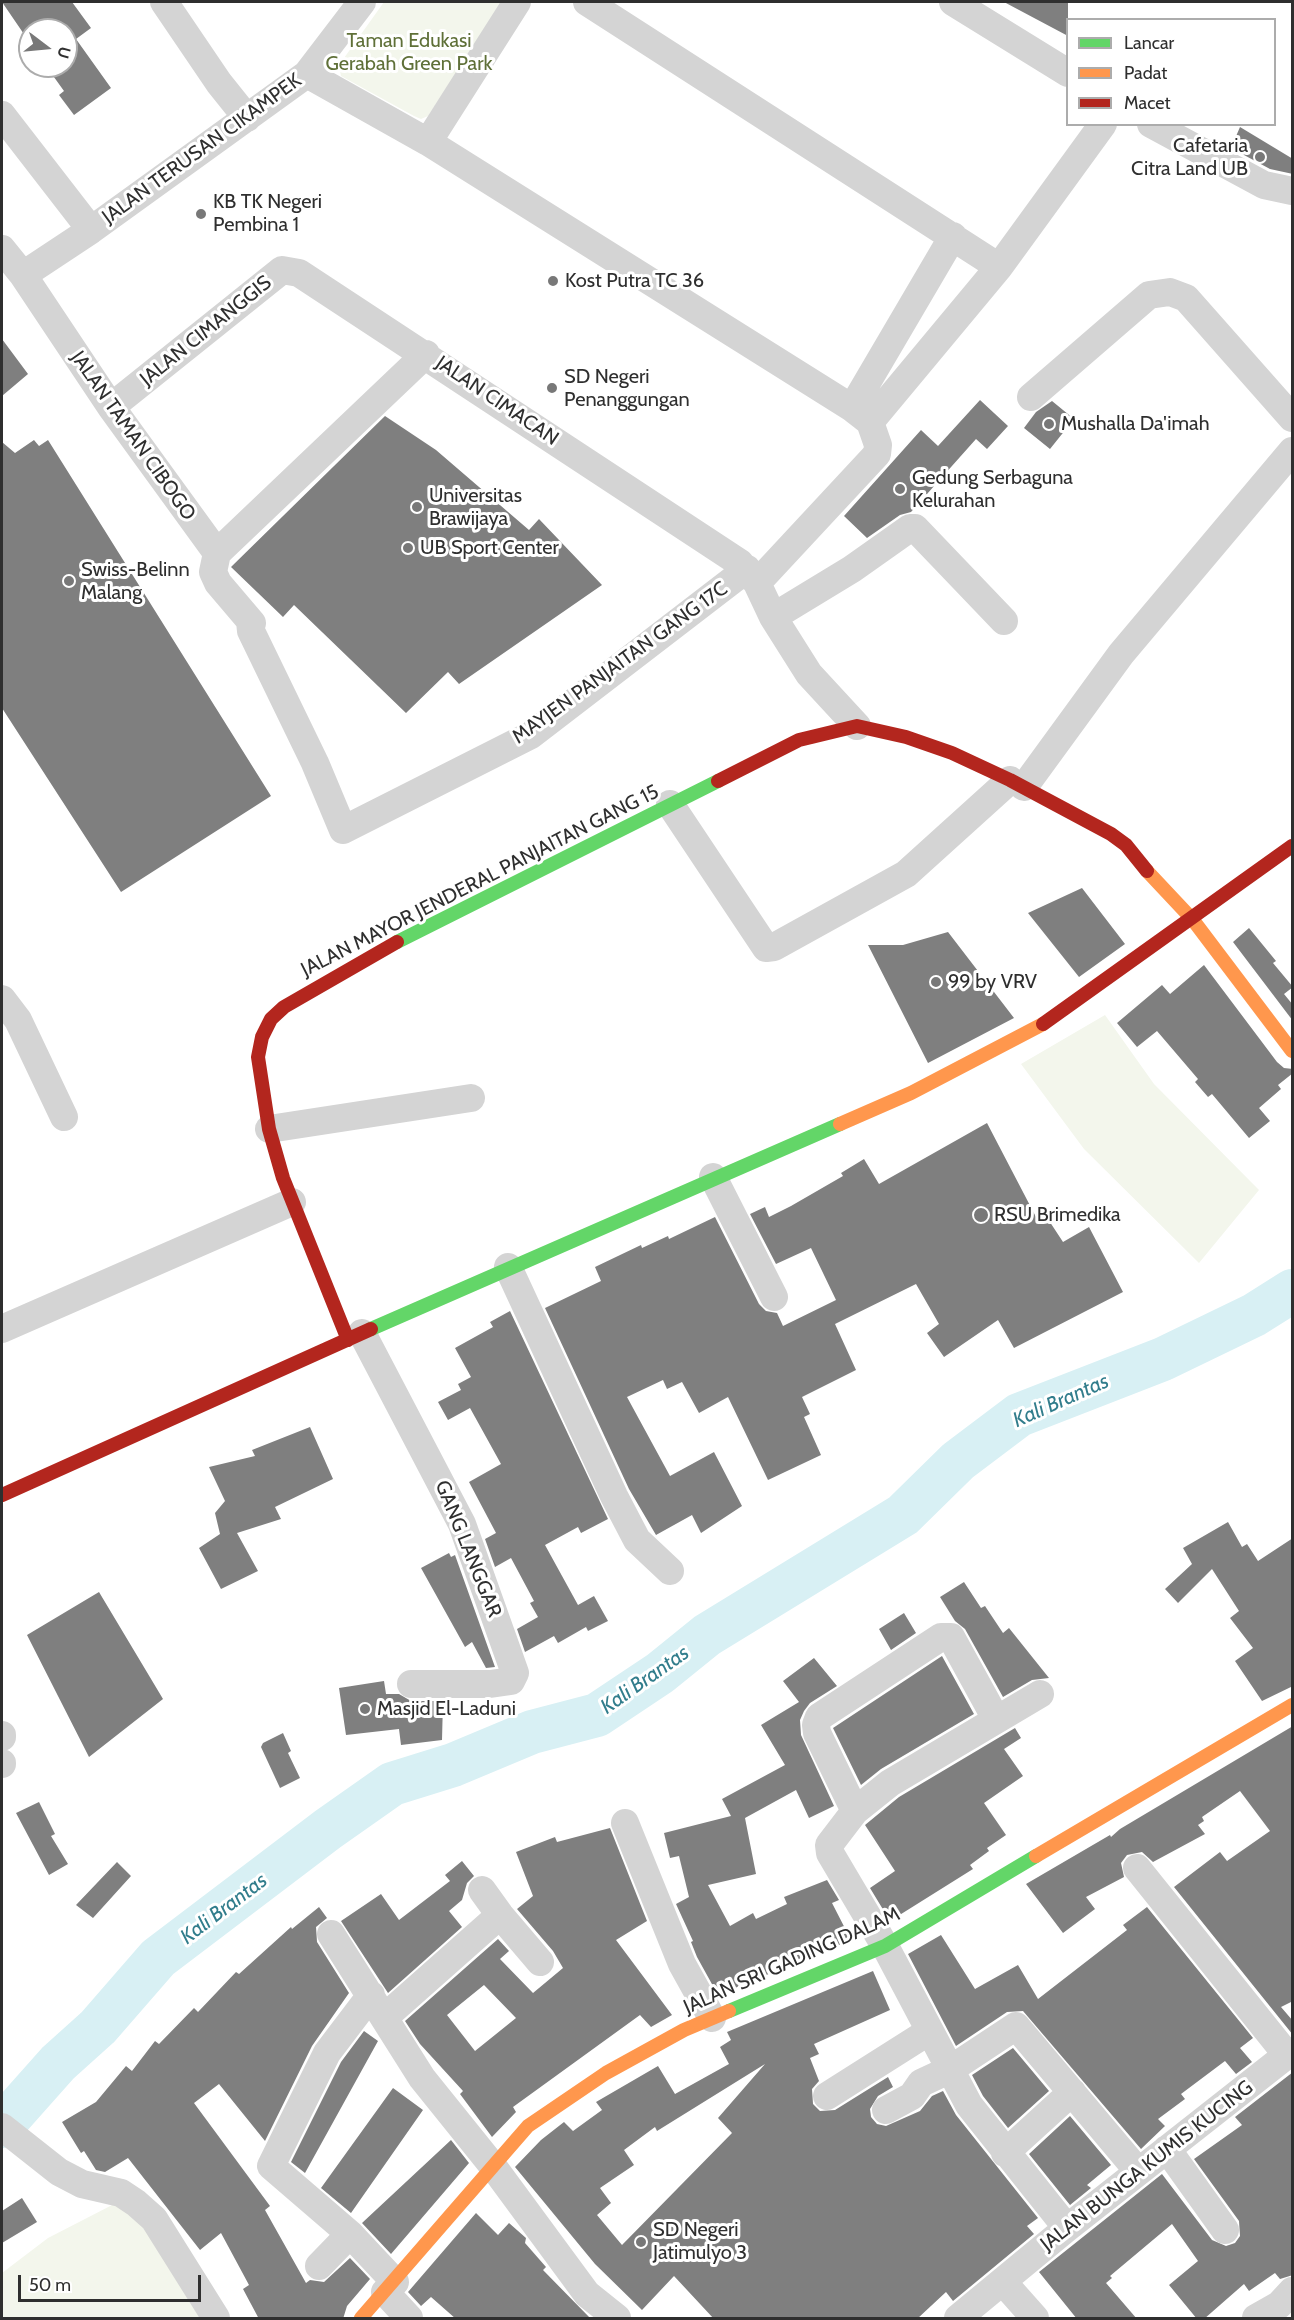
<!DOCTYPE html>
<html>
<head>
<meta charset="utf-8">
<style>
  body { margin:0 }
  #map { position:relative; width:1294px; height:2320px; overflow:hidden; background:#fff; font-family:Cabin,sans-serif }
  canvas { display:block }
  .frame { position:absolute; inset:0; border:3px solid #2f2f2f; pointer-events:none }
  .legend { position:absolute; left:1066px; top:18px; width:210px; height:108px; box-sizing:border-box; background:#fff; border:2px solid #acacac; margin:0; padding:8px 10px; list-style:none; font-size:18px; color:#2f2f2f }
  .legend li { display:flex; align-items:center; gap:12px; height:30px }
  .legend b { width:30px; border:2px solid #acacac }
  .north { position:absolute; left:18px; top:18px; width:60px; height:60px; box-sizing:border-box; background:#fff; border:2px solid #acacac; border-radius:50%; rotate:106deg; font-size:16px; font-weight:700; line-height:24px; text-align:center; color:#2f2f2f }
  .north::after { content:''; display:block; margin:auto; width:21px; height:27px; background:#787878; clip-path:polygon(50% 0,100% 100%,50% 72%,0 100%) }
  .scale { position:absolute; left:18px; top:2275px; width:183px; height:27px; box-sizing:border-box; border:3px solid #2f2f2f; border-top:0; padding-left:8px; font-size:18px; line-height:21px; white-space:nowrap; color:#2f2f2f; -webkit-text-stroke:4px #fff; paint-order:stroke }
</style>
</head>
<body>
<div id="map">
<canvas width="1294" height="2320"></canvas>
<div class="frame"></div>
<ul class="legend">
<li><b style="height:8px;background:#63d668"></b>Lancar</li>
<li><b style="height:8px;background:#ff974d"></b>Padat</li>
<li><b style="height:8px;background:#b3261e"></b>Macet</li>
</ul>
<div class="north">U</div>
<div class="scale">50 m</div>
</div>
<script>
const ctx = document.querySelector('canvas').getContext('2d');
ctx.lineJoin = 'round';
function fillPath(path, color) { ctx.fillStyle = color; ctx.fill(path, 'evenodd'); }
const shape = rows => new Path2D(rows.map(r => 'M' + r).join(''));
function stroke(path, color, width, dash) { ctx.strokeStyle = color; ctx.lineWidth = width; ctx.lineCap = dash ? 'butt' : 'round'; ctx.setLineDash(dash || []); ctx.stroke(path); }
function drawText(font, color, halo, rows, align = 'center') {
  ctx.font = font + ' Cabin,sans-serif'; ctx.lineWidth = 6; ctx.setLineDash([]); ctx.textBaseline = 'middle'; ctx.strokeStyle = halo; ctx.fillStyle = color; for (const [text, x, y, turn = 0] of rows) {
    ctx.save(); ctx.translate(x, y); ctx.rotate((+turn || 0) * Math.PI / 180); ctx.textAlign = isNaN(turn) ? turn : align; if (halo) ctx.strokeText(text, 0, 0); ctx.fillText(text, 0, 0); ctx.restore();
  }
}
const green = shape([
  [384,2,504,2,428,116,421,119,414,116,341,76,339,65],
  [1105,1015,1154,1084,1259,1190,1199,1263,1084,1149,1021,1064],
  [118,2202,133,2208,210,2318,2,2318,2,2273,48,2238]
]);
const river = shape([
  [2,2126,58,2063,98,2027,158,1958,328,1829,392,1784,453,1765,532,1732,597,1715,660,1673,707,1635,903,1515,958,1461,1019,1415,1163,1359,1254,1315,1292,1291]
]);
const building = shape([
  [2,2,72,2,91,28,76,39,111,88,74,115,59,95,64,91,46,66,66,66,66,30,30,30,30,43],
  [1004,2,1068,2,1068,36],
  [1240,127,1293,159,1293,174,1270,169,1231,148],
  [2,339,28,374,2,396],
  [980,400,1008,426,987,449,976,439,911,512,900,515,867,538,844,516,921,430,938,446],
  [1052,401,1074,419,1050,449,1024,428,1036,412],
  [385,416,436,450,529,530,539,519,602,585,459,684,448,672,406,713,294,605,283,617,231,567],
  [34,440,39,446,48,440,271,796,121,892,2,708,2,442,15,453],
  [1082,888,1125,944,1079,977,1028,913],
  [1249,928,1276,961,1273,963,1293,987,1284,994,1293,1005,1293,1021,1233,942],
  [948,932,1014,1018,928,1063,868,945,903,945],
  [1204,965,1277,1062,1284,1068,1293,1069,1293,1073,1278,1085,1281,1089,1259,1108,1270,1121,1249,1138,1212,1094,1208,1097,1195,1082,1198,1079,1157,1031,1137,1047,1117,1023,1162,985,1170,994],
  [987,1123,1036,1217,1044,1213,1063,1242,1089,1227,1123,1292,1014,1348,998,1320,944,1357,927,1333,939,1324,916,1284,835,1324,856,1370,802,1397,810,1414,804,1417,821,1455,768,1480,728,1397,699,1413,682,1382,667,1389,663,1380,627,1397,670,1476,714,1452,742,1506,701,1533,692,1515,656,1535,629,1489,545,1308,601,1281,595,1267,641,1245,642,1248,668,1236,669,1239,715,1217,759,1304,766,1311,777,1313,783,1326,836,1300,811,1248,776,1264,750,1214,765,1207,769,1217,791,1206,843,1176,841,1173,864,1159,879,1184],
  [510,1311,608,1519,581,1533,578,1527,545,1545,578,1605,594,1596,608,1621,588,1631,586,1627,558,1643,554,1636,525,1652,517,1629,538,1617,530,1603,534,1601,511,1558,495,1567,485,1539,496,1533,469,1482,501,1464,470,1408,448,1420,438,1402,461,1390,458,1384,471,1377,455,1348,493,1327,490,1322],
  [310,1427,333,1479,275,1507,281,1519,237,1533,258,1571,221,1589,199,1548,220,1534,215,1513,225,1501,209,1467,255,1456,252,1450],
  [1228,1522,1242,1547,1247,1544,1258,1561,1293,1538,1293,1686,1262,1701,1235,1661,1253,1648,1230,1618,1239,1611,1212,1569,1178,1603,1165,1589,1192,1564,1183,1548],
  [449,1553,451,1557,455,1555,495,1667,486,1668,472,1642,465,1647,421,1568],
  [964,1582,981,1608,985,1606,1003,1633,1009,1628,1049,1678,1032,1680,1003,1697,965,1629,955,1621,940,1597],
  [99,1592,163,1699,89,1757,27,1635],
  [904,1613,916,1633,891,1650,879,1629],
  [942,1656,974,1714,881,1769,861,1785,833,1728],
  [814,1658,837,1686,810,1703,804,1711,800,1720,801,1735,834,1806,809,1818,796,1790,745,1818,756,1874,708,1885,730,1926,753,1913,756,1919,787,1904,784,1897,827,1880,839,1900,832,1903,851,1940,718,1995,697,1957,691,1942,693,1941,676,1904,689,1897,679,1856,670,1858,664,1833,731,1816,722,1799,785,1765,761,1725,799,1702,783,1681],
  [384,1681,386,1694,399,1694,411,1701,443,1701,442,1740,401,1745,399,1729,346,1735,339,1688],
  [1293,1726,1293,2001,1281,2007,1293,2021,1293,2035,1174,1887,1220,1852,1227,1861,1270,1831,1240,1791,1202,1817,1204,1821,1198,1825,1205,1834,1153,1862,1142,1852,1127,1855,1121,1863,1124,1877,1086,1897,1095,1909,1063,1933,1026,1884,1110,1835,1111,1837,1120,1829],
  [1015,1728,1021,1738,1004,1749,1023,1776,984,1803,1006,1835,987,1848,989,1851,970,1865,973,1869,890,1921,870,1888,895,1871,865,1825,899,1797],
  [283,1733,291,1751,288,1753,300,1778,280,1788,261,1747,263,1743],
  [39,1802,55,1834,51,1836,68,1864,49,1875,16,1813],
  [610,1828,647,1921,616,1940,672,2015,651,2027,640,2015,513,2107,516,2112,492,2137,460,2094,463,2091,420,2044,405,2021,498,1939,509,1951,500,1959,533,1993,563,1968,553,1951,517,1909,533,1896,516,1852,555,1837,557,1842],
  [484,1985,516,2018,475,2051,447,2015],
  [462,1861,474,1876,467,1883,462,1900,449,1911,462,1927,388,1993,341,1921,381,1894,399,1920,450,1881,445,1875],
  [117,1862,131,1876,93,1918,76,1905],
  [319,1907,327,1918,316,1927,317,1942,349,1993,312,2046,265,2141,219,2084,194,2103,270,2206,265,2210,306,2283,310,2280,324,2282,350,2258,370,2279,347,2306,343,2319,259,2319,243,2289,249,2285,221,2233,200,2250,128,2158,105,2172,96,2170,84,2151,81,2153,62,2122,96,2102,126,2066,132,2071,155,2041,159,2044,194,2008,198,2012,236,1972,239,1974,291,1927,292,1929],
  [1147,1907,1253,2038,1240,2048,1252,2062,1236,2074,1225,2061,1181,2094,1185,2099,1158,2119,1165,2126,1141,2149,1023,2011,1007,2012,956,2046,908,1954,941,1935,975,1989,1018,1965,1038,1999,1127,1930,1123,1925],
  [873,1971,890,2010,814,2044,819,2054,810,2058,819,2081,812,2089,813,2104,820,2111,835,2110,888,2077,893,2087,878,2096,870,2109,871,2117,877,2124,886,2126,920,2111,932,2096,943,2091,956,2115,1038,2218,1027,2226,1034,2234,953,2301,946,2292,917,2319,714,2319,674,2276,642,2310,595,2264,515,2167,541,2140,564,2122,573,2131,602,2110,596,2102,658,2066,675,2094,729,2064,720,2047,731,2040,727,2032],
  [765,2064,718,2118,732,2133,622,2245,597,2215,611,2203,600,2188,634,2165,624,2150,655,2127,657,2131],
  [364,2031,378,2041,305,2173,291,2162,341,2062],
  [1013,2048,1049,2091,1008,2128,983,2096,972,2075],
  [1293,2072,1293,2275,1280,2279,1275,2273,1249,2291,1244,2284,1204,2319,1197,2319,1169,2285,1198,2261,1172,2224,1110,2276,1112,2278,1106,2283,1137,2319,1077,2319,1039,2272,1162,2174,1212,2240,1226,2246,1235,2243,1240,2236,1239,2221,1194,2159,1242,2125,1235,2117],
  [393,2088,423,2110,351,2213,321,2188],
  [1070,2116,1111,2165,1087,2185,1091,2188,1070,2205,1029,2154],
  [451,2140,469,2163,391,2254,362,2223],
  [22,2198,37,2222,2,2243,2,2211],
  [476,2213,498,2235,509,2223,526,2238,525,2243,546,2267,543,2270,591,2319,456,2319,431,2297,421,2306,408,2292]
]);
const street = shape([
  [164,2,219,83,247,118],
  [587,2,999,267],
  [953,2,1068,73],
  [307,74,428,142,852,408,870,422,878,445,877,454,757,583],
  [2,115,91,230],
  [1151,124,1264,185,1292,191],
  [428,142,517,2],
  [2,249,23,275,111,407,217,553,213,572,218,583,252,623],
  [23,275,91,230,307,74,362,2],
  [1031,397,1149,295,1170,292,1186,298,1292,418],
  [111,407,282,270,299,273,740,563,757,583,773,617,809,674,857,726],
  [852,408,953,236],
  [870,422,999,267,1103,124],
  [217,553,426,354],
  [773,617,852,569,910,528,915,528,1004,621],
  [250,621,251,631,315,763,343,830,531,735,747,569],
  [1024,787,1121,654,1292,451],
  [670,804,766,948,774,947,906,874,1010,780],
  [2,999,18,1020,64,1117],
  [269,1129,471,1098],
  [713,1177,774,1297],
  [508,1267,614,1496,637,1540,670,1571],
  [2,1329,292,1202],
  [362,1333,462,1524,515,1673,511,1681,490,1684,411,1684],
  [1040,1694,890,1783,855,1811,829,1845,830,1853,885,1946,969,2105,1067,2228],
  [2,1735,2,1737],
  [2,1763,2,1764],
  [855,1811,817,1733,816,1725,819,1717,941,1637,951,1637,996,1719],
  [625,1823,682,1964,712,2018],
  [1137,1868,1287,2055],
  [482,1890,500,1915,540,1962],
  [331,1934,422,2078,492,2165,587,2294,617,2318],
  [371,1995,327,2053,271,2166,350,2234,395,2282],
  [386,2016,500,1915],
  [827,2096,928,2032],
  [886,2110,912,2096,921,2083,951,2069,1016,2026,1138,2171],
  [2,2127,59,2172,82,2184,121,2193,136,2203,154,2219,216,2318],
  [1167,2149,1225,2230],
  [1005,2153,1072,2092],
  [319,2266,350,2234],
  [1003,2282,1035,2318],
  [385,2292,409,2318],
  [958,2318,1067,2228,1292,2051],
  [1256,2318,1279,2305,1292,2291]
]);
const fast = shape([
  [397,942,718,781],
  [371,1329,840,1124],
  [729,2011,885,1946,1036,1856]
]);
const slow = shape([
  [1147,871,1193,920,1292,1051],
  [840,1124,911,1093,1043,1024],
  [1036,1856,1292,1705],
  [361,2318,528,2126,606,2073,684,2030,729,2011]
]);
const jam = shape([
  [718,781,799,740,857,726,906,737,952,753,1010,780,1111,834,1126,845,1147,871],
  [1043,1024,1292,846],
  [348,1340,283,1178,269,1129,258,1057,262,1037,271,1019,284,1007,397,942],
  [2,1495,371,1329]
]);
const markers = [
  [1260,157,6,"#787878"],
  [201,214,6,"#787878"],
  [553,281,6,"#787878"],
  [552,388,6,"#787878"],
  [1049,424,6,"#787878"],
  [900,489,6,"#787878"],
  [417,507,6,"#787878"],
  [408,548,6,"#787878"],
  [69,581,6,"#787878"],
  [936,982,6,"#787878"],
  [981,1215,8,"#787878"],
  [365,1709,6,"#787878"],
  [641,2242,6,"#787878"]
];
const parkNames = [
  ["Taman Edukasi",409,41],
  ["Gerabah Green Park",409,64]
];
const poiNames = [
  ["Cafetaria",1248,146,"right"],
  ["Citra Land UB",1248,169,"right"],
  ["KB TK Negeri",213,202],
  ["Pembina 1",213,225],
  ["Kost Putra TC 36",565,281],
  ["SD Negeri",564,377],
  ["Penanggungan",564,400],
  ["Mushalla Da'imah",1061,424],
  ["Gedung Serbaguna",912,478],
  ["Kelurahan",912,501],
  ["Universitas",429,496],
  ["Brawijaya",429,519],
  ["UB Sport Center",420,548],
  ["Swiss-Belinn",81,570],
  ["Malang",81,593],
  ["99 by VRV",948,982],
  ["RSU Brimedika",994,1215],
  ["Masjid El-Laduni",377,1709],
  ["SD Negeri",653,2230],
  ["Jatimulyo 3",653,2253]
];
const streetNames = [
  ["JALAN TERUSAN CIKAMPEK",202,149,-36],
  ["JALAN CIMANGGIS",206,331,-39],
  ["JALAN CIMACAN",497,401,34],
  ["JALAN TAMAN CIBOGO",133,436,55],
  ["MAYJEN PANJAITAN GANG 17C",620,663,-36],
  ["JALAN MAYOR JENDERAL PANJAITAN GANG 15",480,881,-27],
  ["GANG LANGGAR",468,1549,68],
  ["JALAN SRI GADING DALAM",792,1961,-24],
  ["JALAN BUNGA KUMIS KUCING",1147,2166,-38]
];
const waterNames = [
  ["Kali Brantas",1061,1401,-24],
  ["Kali Brantas",645,1680,-35],
  ["Kali Brantas",224,1909,-37]
];
fillPath(green, '#f3f6ec');
stroke(river, '#d8f0f4', 44);
fillPath(building, '#7f7f7f');
stroke(street, '#d4d4d4', 28);
stroke(fast, '#63d668', 14);
stroke(slow, '#ff974d', 14);
stroke(jam, '#b3261e', 14);
for (const [x, y, r, color] of markers) { const dot = new Path2D(); dot.arc(x, y, r, 0, 2 * Math.PI); ctx.fillStyle = color; ctx.fill(dot); stroke(dot, '#fff', 2); }
drawText('20px', '#5f7038', '#fff', parkNames);
drawText('20px', '#2f2f2f', '#fff', poiNames, 'left');
drawText('20px', '#2f2f2f', '#fff', streetNames);
drawText('italic 21px', '#317d8c', '#fff', waterNames);
</script>
</body>
</html>
